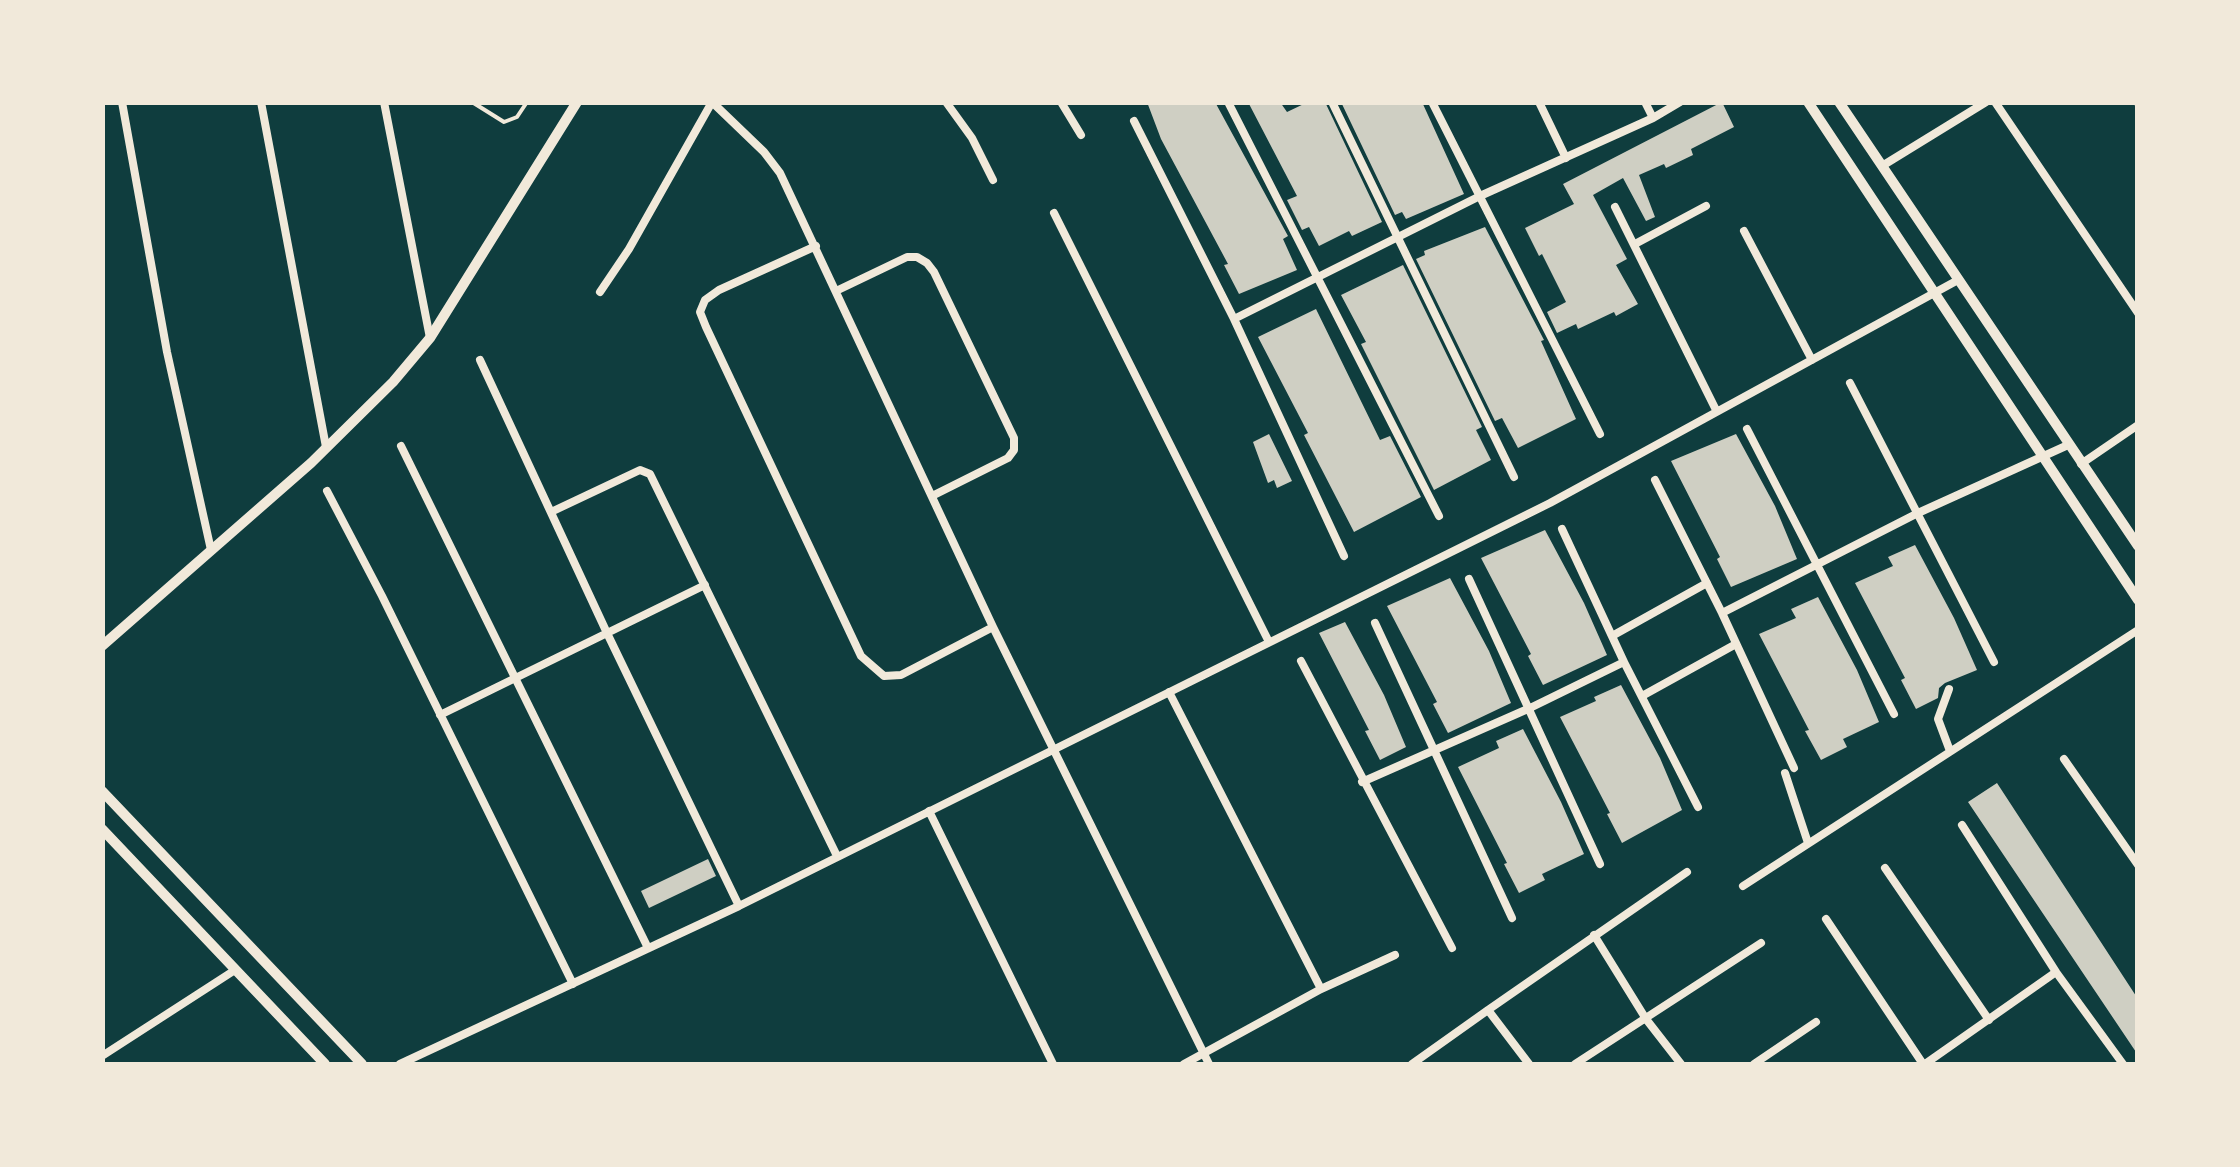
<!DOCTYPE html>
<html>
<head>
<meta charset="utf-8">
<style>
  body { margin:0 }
  #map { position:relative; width:2240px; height:1167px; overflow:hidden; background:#0f3d3e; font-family:"Public Sans",sans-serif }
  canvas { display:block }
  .frame { position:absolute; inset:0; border:105px solid #f1e9da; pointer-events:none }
</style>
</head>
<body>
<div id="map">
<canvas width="2240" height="1167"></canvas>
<div class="frame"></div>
</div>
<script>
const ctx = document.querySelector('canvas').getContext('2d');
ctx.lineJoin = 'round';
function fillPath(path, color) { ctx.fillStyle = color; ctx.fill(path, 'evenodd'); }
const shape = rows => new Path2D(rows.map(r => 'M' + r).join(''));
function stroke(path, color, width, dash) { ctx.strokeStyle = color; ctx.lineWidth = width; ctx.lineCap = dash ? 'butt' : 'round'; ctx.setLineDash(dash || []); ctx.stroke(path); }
const building = shape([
  [1147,102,1215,102,1288,236,1283,239,1297,270,1239,294,1224,265,1228,264,1161,139],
  [1248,102,1280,102,1287,112,1308,102,1325,102,1382,222,1352,236,1349,231,1319,246,1309,227,1302,230,1287,200,1297,196],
  [1341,102,1422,102,1464,194,1406,219,1402,212,1395,215],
  [1722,102,1734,127,1691,149,1693,155,1666,168,1664,164,1639,175,1655,217,1646,221,1623,178,1593,195,1627,259,1616,265,1638,304,1616,316,1614,312,1578,329,1576,324,1557,333,1547,312,1566,302,1542,254,1539,256,1525,228,1574,204,1563,184],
  [1485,227,1544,340,1541,341,1576,419,1518,448,1502,418,1495,421,1416,259,1425,255,1424,251],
  [1403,265,1482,427,1476,430,1491,460,1434,490,1361,344,1366,342,1341,295],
  [1316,309,1380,440,1390,436,1421,497,1354,532,1304,435,1308,433,1258,337],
  [1269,434,1292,481,1277,488,1274,480,1268,483,1253,442],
  [1736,434,1775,506,1797,559,1731,587,1717,559,1720,557,1671,461],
  [1545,530,1584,603,1607,655,1543,685,1528,656,1531,654,1481,558],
  [1915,545,1954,618,1977,670,1945,683,1939,688,1938,698,1916,709,1901,680,1905,678,1855,583,1893,566,1888,557],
  [1450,578,1489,651,1511,703,1448,733,1433,704,1437,702,1387,606],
  [1818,597,1857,670,1879,722,1843,739,1847,747,1821,760,1805,731,1809,730,1759,634,1796,618,1791,609],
  [1345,622,1384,695,1406,747,1380,760,1365,731,1369,730,1319,633],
  [1621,685,1660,758,1682,810,1622,843,1607,814,1610,813,1560,717,1596,701,1594,697],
  [1523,729,1561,802,1584,854,1542,874,1545,880,1519,893,1504,864,1507,863,1458,767,1499,748,1496,741],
  [1997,783,2138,999,2138,1055,1968,802],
  [708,859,716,876,649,908,641,891]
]);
const service = shape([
  [472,102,504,122,517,117,527,102]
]);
const minor = shape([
  [122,102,167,352,211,550],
  [261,102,326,447],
  [384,102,430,338],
  [712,102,764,152,780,173,993,627,1209,1064],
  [946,102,972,138,993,180],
  [1061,102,1081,135],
  [1228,102,1439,516],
  [1332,102,1514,477],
  [1432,102,1600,434],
  [1539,102,1566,158],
  [1645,102,1653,118],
  [1995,102,2138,313],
  [2137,102,2138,103],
  [1134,121,1234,319,1344,556],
  [1882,166,1986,102],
  [1615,207,1716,410],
  [1054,213,1269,642],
  [1744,231,1812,360],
  [1635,244,1706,206],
  [816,246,719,290,705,300,700,312,706,327,861,656,884,676,901,675,993,627],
  [836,291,907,257,917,257,927,263,934,272,1014,438,1014,450,1008,458,932,496],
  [600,292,629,249,712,102],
  [1234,319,1480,196,1653,118,1680,102],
  [480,360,607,633,739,906],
  [1850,383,1994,662],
  [1747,429,1894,714],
  [401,446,648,948],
  [2081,464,2138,425],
  [1655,480,1722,613,1794,768],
  [327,491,382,596,573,984],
  [551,512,640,470,650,474,837,856],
  [1469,579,1600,864],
  [1722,613,1918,513,2068,445],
  [1375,623,1512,918],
  [1612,636,1707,583],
  [1301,661,1452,948],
  [1624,662,1698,807],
  [1949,689,1938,719,1950,751],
  [1169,692,1321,989,1184,1064],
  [1642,696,1736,644],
  [440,715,705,585],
  [2064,759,2138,865],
  [1785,773,1808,843],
  [1362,782,1530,708,1624,662,1562,529],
  [929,811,1053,1064],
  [1962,825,2056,972],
  [1885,868,1989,1020],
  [1743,886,2138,630],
  [1826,919,1923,1064],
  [1594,935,1646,1019,1681,1064],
  [1321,989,1395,955],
  [102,1056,235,970],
  [400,1064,739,906,1550,503,1958,280],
  [1412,1064,1488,1010],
  [1529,1064,1488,1010,1687,872],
  [1575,1064,1761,943],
  [1754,1064,1816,1022],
  [1925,1064,2056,972,2123,1064]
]);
const tertiary = shape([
  [1808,102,2138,600],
  [1839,102,2138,546],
  [102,646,311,463,393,382,430,338,577,102],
  [102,791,362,1064],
  [102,829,325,1064]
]);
fillPath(building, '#cfcfc3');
stroke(service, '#f1e9da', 4);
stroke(minor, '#f1e9da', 8);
stroke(tertiary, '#f1e9da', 10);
</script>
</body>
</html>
